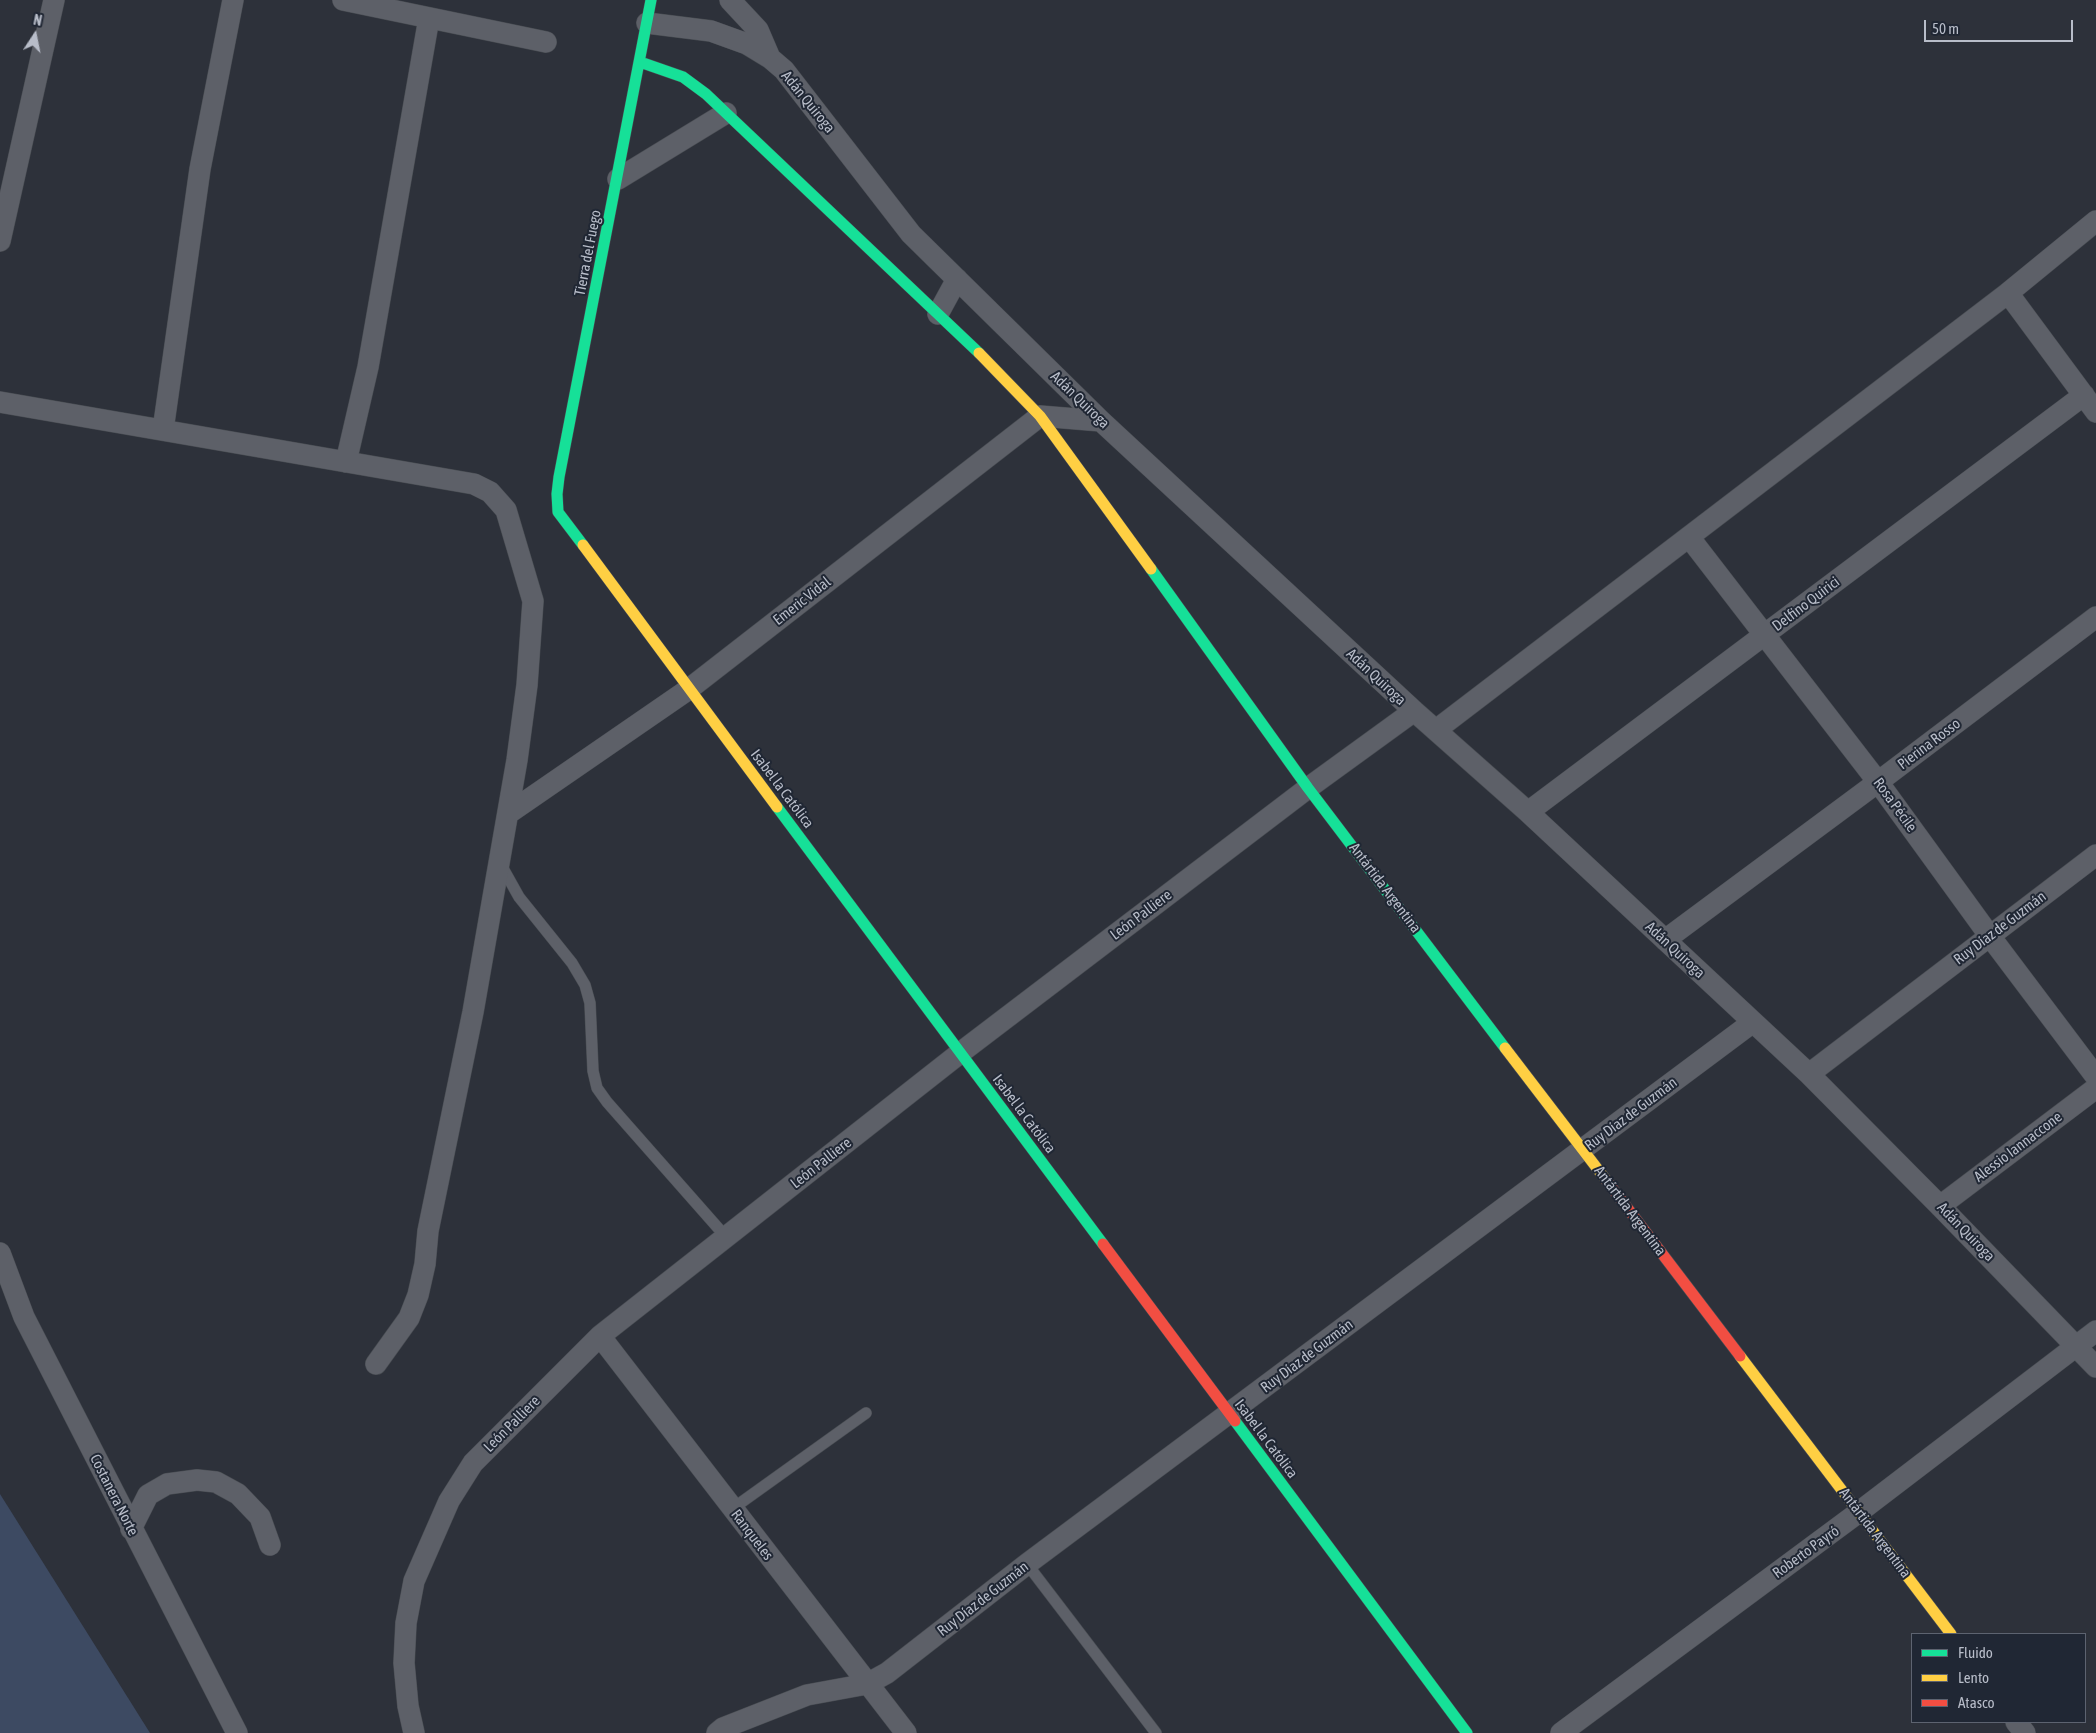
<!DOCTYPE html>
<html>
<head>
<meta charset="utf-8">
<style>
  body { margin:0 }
  #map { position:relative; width:2096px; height:1733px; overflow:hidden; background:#2d313a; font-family:"Asap Condensed",sans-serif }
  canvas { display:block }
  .legend { position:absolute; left:1911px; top:1633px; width:175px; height:90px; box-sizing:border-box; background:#202734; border:1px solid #5d6370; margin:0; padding:6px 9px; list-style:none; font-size:15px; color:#b8bdc9 }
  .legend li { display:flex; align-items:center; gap:10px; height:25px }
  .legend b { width:25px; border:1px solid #5d6370 }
  .north { position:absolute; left:10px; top:10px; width:50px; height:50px; -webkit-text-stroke:4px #202734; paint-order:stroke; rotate:11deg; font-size:14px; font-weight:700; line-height:20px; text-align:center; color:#b8bdc9 }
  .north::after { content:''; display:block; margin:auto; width:18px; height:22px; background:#b8bdc9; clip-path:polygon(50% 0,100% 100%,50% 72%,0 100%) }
  .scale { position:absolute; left:1924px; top:20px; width:149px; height:22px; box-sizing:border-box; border:2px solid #b8bdc9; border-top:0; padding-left:6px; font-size:15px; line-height:18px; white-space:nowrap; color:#b8bdc9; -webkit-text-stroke:4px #202734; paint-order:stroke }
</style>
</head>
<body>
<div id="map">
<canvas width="2096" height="1733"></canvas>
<ul class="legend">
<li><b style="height:6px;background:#16e098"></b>Fluido</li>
<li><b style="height:6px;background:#ffcf43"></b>Lento</li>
<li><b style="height:6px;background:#f24e42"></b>Atasco</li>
</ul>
<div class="north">N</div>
<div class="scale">50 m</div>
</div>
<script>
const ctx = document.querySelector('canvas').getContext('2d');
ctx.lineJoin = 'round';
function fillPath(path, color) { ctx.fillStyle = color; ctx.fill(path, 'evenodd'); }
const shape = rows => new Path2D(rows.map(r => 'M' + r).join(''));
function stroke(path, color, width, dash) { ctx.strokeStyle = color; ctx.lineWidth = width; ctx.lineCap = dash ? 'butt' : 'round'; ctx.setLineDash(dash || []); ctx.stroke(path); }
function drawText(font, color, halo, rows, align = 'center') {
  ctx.font = font + ' "Asap Condensed",sans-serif'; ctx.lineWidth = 4; ctx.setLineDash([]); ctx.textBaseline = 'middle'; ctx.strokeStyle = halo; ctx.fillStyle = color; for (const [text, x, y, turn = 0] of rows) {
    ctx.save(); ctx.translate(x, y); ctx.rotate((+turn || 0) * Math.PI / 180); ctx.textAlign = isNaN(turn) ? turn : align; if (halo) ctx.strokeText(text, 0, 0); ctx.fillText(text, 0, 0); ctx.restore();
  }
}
const water = shape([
  [0,1494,150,1733,0,1733]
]);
const lane = shape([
  [500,863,519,897,572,963,585,985,590,1003,593,1071,597,1088,607,1102,726,1237],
  [732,1509,866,1413],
  [1027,1564,1156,1733]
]);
const street = shape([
  [343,0,546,42],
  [730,0,758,30,770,58],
  [647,23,711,31,747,44,770,58,784,70,911,234,1101,421,1414,711,1528,812,1809,1074,1940,1206,2096,1367],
  [618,179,726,113],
  [0,241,54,0],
  [2008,293,2096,412],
  [938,314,957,279],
  [0,402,474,484,490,492,506,510,533,601,527,685,517,760,473,1012,428,1231,425,1264,418,1295,409,1318,376,1364],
  [163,430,200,169,233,0],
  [346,462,368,367,429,18],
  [1689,537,1878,782,1989,935,2096,1077],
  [1436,730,2008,293,2096,221],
  [1528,812,2084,395],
  [509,813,689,689,1040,416,1101,421],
  [1665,940,1878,782,2096,617],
  [1809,1074,2096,855],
  [1940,1206,2096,1088],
  [0,1253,24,1317,237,1733],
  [600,1336,906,1733],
  [131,1529,148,1495,167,1484,197,1480,216,1482,238,1494,260,1517,270,1545],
  [2016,1722,2025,1733],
  [414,1733,408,1706,404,1663,406,1623,414,1581,449,1501,473,1463,600,1336,960,1053,1308,788,1414,711],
  [717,1733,723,1728,807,1695,867,1684,887,1673,1027,1564,1753,1022],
  [1561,1733,1859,1512,2096,1331]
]);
const fast = shape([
  [640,62,683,77,706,94,979,353],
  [583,545,558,512,557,494,559,477,651,0],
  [1151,569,1308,788,1505,1048],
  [777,807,1103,1244],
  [1235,1421,1467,1733]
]);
const slow = shape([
  [979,353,1040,416,1151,569],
  [583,545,777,807],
  [1505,1048,1606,1180],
  [1740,1356,1951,1634]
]);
const jam = shape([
  [1606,1180,1740,1356],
  [1103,1244,1235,1421]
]);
const streetNames = [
  ["Adán Quiroga",808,102,51],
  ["Tierra del Fuego",588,253,-79],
  ["Adán Quiroga",1080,400,44],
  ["Emeric Vidal",802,601,-38],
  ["Delfino Quirici",1806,604,-37],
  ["Adán Quiroga",1376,677,43],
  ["Pierina Rosso",1929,744,-37],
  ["Isabel la Católica",782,789,53],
  ["Rosa Pécile",1895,805,54],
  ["Antártida Argentina",1385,888,53],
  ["León Palliere",1141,915,-37],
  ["Ruy Díaz de Guzmán",2000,928,-37],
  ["Adán Quiroga",1675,950,43],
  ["Isabel la Católica",1024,1114,53],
  ["Ruy Díaz de Guzmán",1631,1114,-37],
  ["Alessio Iannaccone",2018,1147,-37],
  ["León Palliere",821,1163,-38],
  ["Antártida Argentina",1630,1211,53],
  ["Adán Quiroga",1966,1232,46],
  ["Ruy Díaz de Guzmán",1307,1356,-37],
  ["León Palliere",512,1424,-45],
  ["Isabel la Católica",1266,1439,53],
  ["Costanera Norte",114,1495,63],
  ["Antártida Argentina",1875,1533,53],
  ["Ranqueles",752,1535,53],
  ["Roberto Payró",1806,1552,-36],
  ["Ruy Díaz de Guzmán",983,1599,-38]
];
fillPath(water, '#3d4a62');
stroke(lane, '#484c52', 12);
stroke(street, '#484c52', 22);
stroke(fast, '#484c52', 12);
stroke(slow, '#484c52', 12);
stroke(jam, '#484c52', 12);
stroke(lane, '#5d6068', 11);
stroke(street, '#5d6068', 21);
stroke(fast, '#16e098', 11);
stroke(slow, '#ffcf43', 11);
stroke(jam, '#f24e42', 11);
drawText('15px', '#b8bdc9', '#202734', streetNames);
</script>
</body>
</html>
